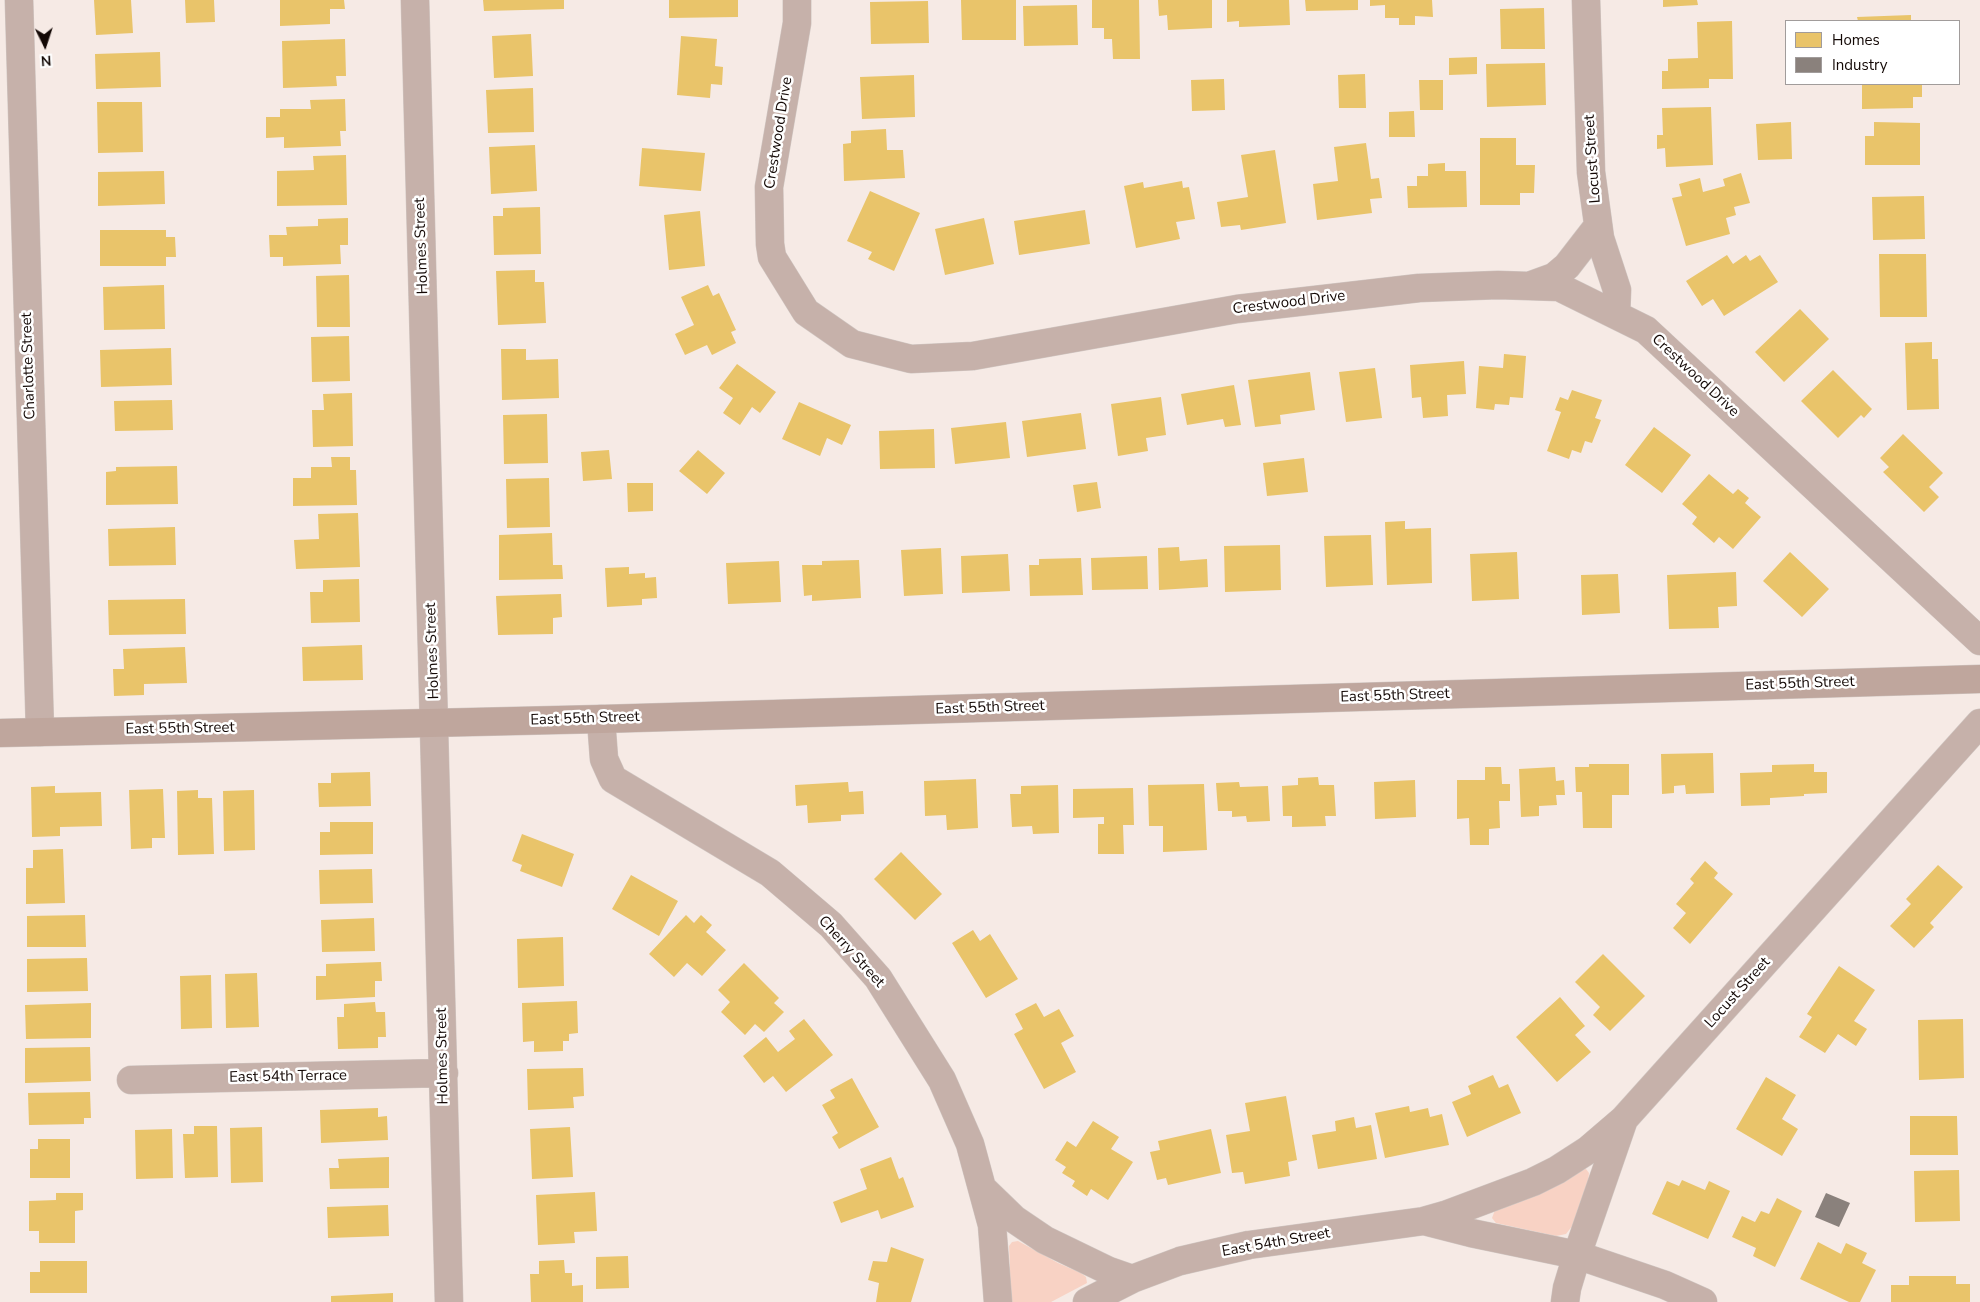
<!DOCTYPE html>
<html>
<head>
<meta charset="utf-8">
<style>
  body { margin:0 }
  #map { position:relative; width:1980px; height:1302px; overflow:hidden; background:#f6eae5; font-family:"Nunito Sans",sans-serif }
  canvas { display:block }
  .legend { position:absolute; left:1785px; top:20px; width:175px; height:65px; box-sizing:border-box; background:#fff; border:1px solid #a19c9b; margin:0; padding:6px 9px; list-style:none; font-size:15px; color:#130805 }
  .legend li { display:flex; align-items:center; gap:10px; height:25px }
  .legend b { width:25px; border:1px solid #a19c9b }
  .north { position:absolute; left:20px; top:20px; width:50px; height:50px; -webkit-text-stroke:4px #fff; paint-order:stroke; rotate:176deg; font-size:14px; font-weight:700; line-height:20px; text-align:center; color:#130805 }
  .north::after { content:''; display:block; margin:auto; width:18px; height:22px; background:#130805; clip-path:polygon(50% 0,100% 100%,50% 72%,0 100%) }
</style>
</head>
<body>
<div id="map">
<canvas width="1980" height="1302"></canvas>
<ul class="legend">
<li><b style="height:14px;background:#e9c46a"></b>Homes</li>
<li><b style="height:14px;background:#8a817c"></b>Industry</li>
</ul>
<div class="north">N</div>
</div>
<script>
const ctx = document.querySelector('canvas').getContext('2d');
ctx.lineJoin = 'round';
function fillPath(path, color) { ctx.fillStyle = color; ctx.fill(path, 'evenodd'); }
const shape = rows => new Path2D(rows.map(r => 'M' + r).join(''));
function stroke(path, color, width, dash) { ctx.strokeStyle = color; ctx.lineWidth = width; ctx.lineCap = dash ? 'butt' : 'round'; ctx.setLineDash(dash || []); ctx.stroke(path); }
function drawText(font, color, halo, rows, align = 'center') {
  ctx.font = font + ' "Nunito Sans",sans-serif'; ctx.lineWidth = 5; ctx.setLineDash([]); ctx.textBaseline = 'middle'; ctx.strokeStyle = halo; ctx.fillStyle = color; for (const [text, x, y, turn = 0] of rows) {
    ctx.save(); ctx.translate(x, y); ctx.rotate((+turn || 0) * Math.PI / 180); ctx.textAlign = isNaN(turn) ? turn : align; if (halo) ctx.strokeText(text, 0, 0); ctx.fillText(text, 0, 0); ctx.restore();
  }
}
const green = shape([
  [1586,1169,1589,1173,1588,1182,1573,1225,1566,1234,1556,1236,1496,1223,1492,1218,1495,1210,1577,1170],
  [1018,1241,1058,1263,1081,1273,1086,1277,1087,1283,1051,1302,1004,1302,1010,1266,1009,1246,1012,1242]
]);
const homes = shape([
  [94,0,131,0,133,33,96,35],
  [185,0,214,0,215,22,186,23],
  [280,0,344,0,345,9,330,9,330,24,280,26],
  [483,0,564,0,564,9,484,11],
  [669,0,738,0,738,17,669,18],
  [961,0,1016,0,1016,40,962,40],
  [1092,0,1139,0,1140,59,1113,59,1112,39,1104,39,1104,28,1092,28],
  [1158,0,1212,0,1212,28,1168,30,1167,15,1159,16],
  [1227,0,1289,0,1290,25,1239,27,1239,21,1227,22],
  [1305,0,1358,0,1358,10,1306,11],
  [1370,0,1432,0,1433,17,1415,16,1415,25,1399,25,1399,18,1385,18,1385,5,1370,6],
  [1663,0,1697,0,1698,5,1663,7],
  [928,1,929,43,871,44,870,2],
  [1077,5,1078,45,1024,46,1023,6],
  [1544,8,1545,49,1501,49,1500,9],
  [1911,15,1911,21,1858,21,1857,17],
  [1732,21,1733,79,1709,79,1709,88,1662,89,1662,71,1668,71,1668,59,1698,58,1697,22],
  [531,34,533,76,494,78,492,36],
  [681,36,717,39,715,66,723,67,722,85,711,84,710,98,677,95],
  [345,39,346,76,336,76,337,86,283,88,282,41],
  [160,52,161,87,96,89,95,54],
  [1477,57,1477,74,1449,75,1449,58],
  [1545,63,1546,105,1487,107,1486,64],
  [1365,74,1366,108,1339,108,1338,75],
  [914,75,915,117,862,119,860,77],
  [1224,79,1225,110,1192,111,1191,80],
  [1419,80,1443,80,1443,110,1420,110],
  [1862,84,1922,84,1922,97,1913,97,1913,108,1862,109],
  [533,88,534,132,488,133,486,90],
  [345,99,346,131,340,131,341,146,284,148,284,137,266,138,266,117,280,117,280,109,311,109,310,100],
  [97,102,142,102,143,152,98,153],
  [1711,107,1713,165,1666,167,1665,148,1657,149,1657,135,1663,135,1662,108],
  [1414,111,1415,137,1389,137,1389,112],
  [1791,122,1792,159,1758,160,1756,124],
  [1874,122,1920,123,1920,165,1865,165,1865,136,1874,136],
  [886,129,887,150,903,150,905,178,844,181,843,144,851,143,851,131],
  [1480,138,1516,138,1516,165,1535,165,1534,193,1520,193,1520,205,1480,205],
  [1366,143,1371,179,1379,178,1382,198,1370,199,1372,213,1317,220,1313,184,1338,181,1334,147],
  [535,145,537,191,491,194,489,147],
  [642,148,705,153,701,191,639,186],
  [1275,150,1286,223,1241,230,1240,225,1221,227,1217,202,1248,197,1241,155],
  [346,155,347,205,277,206,277,171,314,170,313,156],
  [1445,163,1445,171,1466,171,1467,207,1408,208,1407,186,1417,186,1417,176,1428,176,1428,164],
  [164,171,165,204,98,206,98,172],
  [1741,173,1750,203,1734,207,1736,215,1726,218,1730,234,1686,246,1672,198,1682,196,1679,184,1700,178,1703,192,1725,186,1723,179],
  [1182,181,1183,188,1189,187,1195,219,1176,222,1180,239,1136,248,1124,186,1143,182,1144,188],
  [870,191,920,213,894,271,868,259,872,252,847,241],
  [1924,196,1925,239,1873,240,1872,197],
  [540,207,541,254,494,255,493,216,503,216,503,208],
  [1085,210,1090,244,1019,255,1014,221],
  [700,211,705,266,669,270,664,215],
  [348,218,348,245,340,245,341,264,283,266,283,257,270,257,269,235,287,235,286,227,318,226,318,219],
  [984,218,994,264,945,275,935,229],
  [100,230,166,230,166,237,175,237,176,257,166,257,166,266,100,266],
  [1879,254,1926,254,1927,317,1880,317],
  [1727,255,1733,264,1746,255,1750,261,1760,255,1778,282,1724,316,1713,299,1702,306,1686,281],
  [535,270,535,282,544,282,546,323,498,325,496,271],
  [349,275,350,327,317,327,316,276],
  [164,285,165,329,104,330,103,287],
  [708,285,713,296,719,293,736,330,731,332,736,343,712,355,707,345,685,355,675,334,694,325,681,297],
  [1800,309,1829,339,1784,382,1755,352],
  [349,336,350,381,312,382,311,337],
  [1932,342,1932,359,1938,359,1939,409,1907,410,1905,343],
  [171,348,172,385,101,387,100,350],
  [501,349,526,349,526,360,558,359,559,398,502,400],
  [1504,354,1526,356,1523,398,1510,397,1509,405,1495,404,1494,410,1476,408,1479,366,1503,368],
  [1464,361,1466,394,1447,395,1448,416,1423,418,1421,397,1412,398,1410,365],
  [737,364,776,392,760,413,752,407,740,425,723,413,733,398,719,388],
  [1375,368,1382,418,1346,422,1339,372],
  [1833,370,1872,409,1864,418,1861,415,1838,438,1801,401],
  [1310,372,1315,410,1280,415,1281,424,1255,427,1248,380],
  [1234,385,1241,425,1225,427,1223,419,1187,425,1181,394],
  [1572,390,1602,400,1595,418,1601,420,1592,443,1585,441,1581,453,1572,450,1569,459,1547,451,1561,412,1555,410,1560,397,1568,400],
  [352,393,353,446,313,447,312,410,324,410,323,394],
  [1161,397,1166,435,1146,438,1148,451,1118,456,1111,404],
  [172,400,173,430,115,431,114,401],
  [799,402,851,425,842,445,827,438,820,456,782,439],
  [1081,413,1086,449,1027,457,1022,421],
  [547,414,548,463,504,464,503,415],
  [1006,422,1010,458,955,464,951,428],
  [1654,427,1691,455,1662,493,1625,465],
  [934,429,935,468,880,469,879,431],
  [1903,434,1943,473,1929,487,1939,497,1924,512,1883,472,1889,467,1880,458],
  [609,450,612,479,583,481,581,452],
  [698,450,725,473,707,494,679,471],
  [331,457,350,457,350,470,356,470,357,505,293,506,293,478,311,478,311,467,332,467],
  [1304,458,1308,492,1267,496,1263,463],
  [177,466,178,504,106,505,106,472,116,471,116,467],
  [1709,474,1733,494,1738,489,1749,498,1745,503,1761,517,1733,549,1719,537,1714,543,1692,524,1697,517,1682,504],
  [549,478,550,527,507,528,506,479],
  [1097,482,1101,508,1077,512,1073,485],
  [627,483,653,483,653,511,628,512],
  [358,513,360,567,296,569,294,540,319,539,318,514],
  [1405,521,1405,529,1431,528,1432,583,1387,585,1385,522],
  [175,527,176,565,109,566,108,529],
  [552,533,553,565,562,565,563,579,499,580,499,535],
  [1371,535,1373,585,1326,587,1324,536],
  [1280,545,1281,590,1225,592,1224,546],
  [1179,547,1180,561,1207,559,1208,587,1159,590,1158,548],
  [941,548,943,594,904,596,901,550],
  [1517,552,1519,599,1472,601,1470,554],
  [1790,552,1829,589,1802,617,1763,581],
  [1008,554,1010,591,962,593,961,556],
  [1147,556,1148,589,1092,590,1091,558],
  [1081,558,1083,595,1030,596,1029,565,1039,565,1039,559],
  [859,560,861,598,812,601,812,595,804,596,802,565,822,565,822,561],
  [779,561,781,602,728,604,726,563],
  [629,567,629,574,645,573,645,578,656,577,657,598,642,599,642,605,607,607,605,568],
  [1736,572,1737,606,1718,607,1719,628,1669,629,1667,575],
  [1618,574,1620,613,1582,615,1581,575],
  [359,579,360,622,311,623,310,592,323,592,323,580],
  [561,594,562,617,553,618,553,634,498,635,496,596],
  [185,599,186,634,109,635,108,600],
  [362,645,363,680,303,681,302,647],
  [185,647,187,683,144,684,144,695,114,696,113,669,124,669,123,649],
  [1713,753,1714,793,1686,794,1685,785,1674,786,1674,793,1662,794,1661,754],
  [1589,764,1629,764,1629,795,1612,795,1612,828,1583,828,1582,792,1576,792,1575,767,1589,767],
  [1814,764,1814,772,1827,772,1827,793,1804,794,1804,796,1770,798,1770,805,1741,806,1740,773,1772,772,1772,765],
  [1485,767,1501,767,1502,784,1510,784,1510,801,1499,801,1500,828,1489,829,1489,845,1470,845,1469,818,1457,819,1457,780,1485,780],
  [1555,767,1556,781,1564,780,1565,795,1556,795,1557,805,1539,806,1539,816,1521,817,1519,769],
  [370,772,371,806,319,807,318,783,331,783,331,773],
  [1318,777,1319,785,1334,785,1336,816,1325,816,1326,826,1292,827,1292,816,1283,816,1282,786,1298,785,1298,778],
  [976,779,978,828,947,830,946,815,925,816,924,781],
  [1415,780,1416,817,1375,819,1374,782],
  [848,782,849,792,863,791,864,814,841,815,841,821,808,823,807,805,796,806,795,785],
  [1239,782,1240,787,1268,786,1270,821,1247,822,1246,816,1232,817,1232,811,1218,811,1216,783],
  [1204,784,1207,850,1163,852,1163,826,1149,826,1148,785],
  [1058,785,1059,833,1033,834,1032,826,1012,827,1010,794,1021,794,1021,786],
  [55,786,55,793,101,792,102,826,60,827,60,836,32,837,31,787],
  [1133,788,1134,825,1123,825,1124,854,1098,854,1098,824,1104,824,1104,817,1073,818,1073,789],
  [163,789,165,838,152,838,152,848,131,849,129,790],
  [198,790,198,798,212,798,214,854,178,855,177,791],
  [254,790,255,850,224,851,223,791],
  [330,822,373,822,373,854,320,855,320,832,330,832],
  [522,834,574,854,562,887,520,871,522,865,512,861],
  [63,849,65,903,26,904,26,868,33,868,33,850],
  [901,852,942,894,915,920,874,879],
  [1705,861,1718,873,1714,878,1733,894,1690,944,1673,928,1686,913,1676,904,1694,883,1690,879],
  [1938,865,1963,887,1930,923,1934,927,1914,948,1890,926,1911,904,1906,899],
  [372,869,373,903,320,904,319,870],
  [631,875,678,901,659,936,612,909],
  [85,915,86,947,27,947,27,916],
  [686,915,694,923,701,915,712,925,706,932,726,950,702,976,687,963,674,977,649,954],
  [374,918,375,951,322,952,321,920],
  [973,930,980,941,990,934,1018,979,986,998,952,943],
  [563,937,564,986,518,988,517,939],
  [1603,954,1645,996,1610,1031,1593,1015,1600,1007,1575,982],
  [87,958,88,991,27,992,27,959],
  [381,962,382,981,375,981,375,997,316,1000,316,976,326,976,326,964],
  [744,963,779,998,774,1003,784,1012,764,1032,755,1024,745,1035,721,1012,730,1002,718,990],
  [1839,966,1875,990,1854,1021,1867,1029,1856,1046,1838,1034,1825,1053,1799,1037,1812,1017,1807,1014],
  [257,973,259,1027,226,1028,225,974],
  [211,975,212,1028,181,1029,180,976],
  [1560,997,1585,1026,1575,1035,1591,1052,1557,1082,1516,1037],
  [577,1001,578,1033,569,1034,569,1041,563,1041,563,1051,534,1052,534,1041,523,1042,522,1003],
  [375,1002,376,1012,385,1012,386,1037,378,1037,378,1048,338,1049,337,1017,344,1017,344,1004],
  [91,1003,91,1038,26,1039,25,1005],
  [1036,1003,1044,1017,1059,1009,1074,1036,1061,1043,1076,1072,1044,1089,1014,1034,1023,1029,1015,1014],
  [804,1019,833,1055,786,1092,773,1076,764,1083,743,1056,766,1037,778,1052,795,1039,789,1031],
  [1963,1019,1964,1078,1919,1080,1918,1020],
  [90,1047,91,1081,25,1083,25,1048],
  [583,1068,584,1096,573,1097,574,1108,528,1110,527,1069],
  [1493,1075,1499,1088,1508,1084,1521,1113,1467,1137,1452,1102,1471,1094,1468,1086],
  [1766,1077,1796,1095,1782,1119,1798,1129,1782,1156,1736,1129],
  [852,1078,879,1127,839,1149,832,1137,838,1133,822,1105,835,1098,830,1090],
  [90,1092,91,1118,84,1118,84,1124,29,1125,28,1093],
  [1286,1096,1297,1160,1288,1162,1290,1176,1245,1184,1243,1172,1232,1173,1226,1135,1250,1131,1245,1103],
  [1409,1106,1410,1112,1428,1108,1430,1117,1442,1114,1449,1145,1385,1158,1375,1113],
  [378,1108,378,1117,387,1116,388,1140,321,1143,320,1110],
  [1910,1116,1957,1116,1958,1155,1910,1155],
  [1354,1117,1356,1128,1371,1125,1377,1159,1318,1169,1312,1135,1336,1131,1335,1121],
  [1093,1121,1119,1137,1111,1149,1133,1162,1108,1200,1091,1189,1087,1196,1072,1186,1075,1181,1062,1173,1066,1167,1055,1160,1067,1141,1076,1147],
  [194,1126,217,1126,218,1177,185,1178,183,1134,194,1134],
  [262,1127,263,1182,231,1183,230,1128],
  [570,1127,573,1177,532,1179,530,1129],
  [172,1129,173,1178,136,1179,135,1130],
  [1211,1129,1221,1173,1168,1185,1166,1178,1157,1180,1150,1152,1160,1150,1158,1141],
  [38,1139,70,1139,70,1178,30,1178,30,1149,38,1149],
  [389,1157,389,1188,330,1189,329,1168,339,1168,338,1159],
  [891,1157,899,1179,903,1177,914,1207,881,1219,878,1210,841,1223,833,1202,867,1189,860,1169],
  [1959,1170,1960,1221,1915,1222,1914,1171],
  [1682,1180,1705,1190,1709,1181,1730,1191,1708,1239,1652,1214,1667,1181,1679,1186],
  [595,1192,597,1231,574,1232,575,1243,538,1245,536,1195],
  [56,1193,83,1193,83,1210,75,1211,75,1243,39,1243,39,1231,29,1231,29,1201,56,1200],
  [1777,1198,1802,1211,1775,1267,1753,1256,1756,1248,1732,1237,1742,1216,1755,1222,1761,1211,1769,1214],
  [388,1205,389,1236,328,1238,327,1207],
  [1818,1242,1841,1254,1846,1243,1867,1253,1862,1263,1876,1270,1860,1302,1849,1302,1800,1279],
  [891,1247,924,1259,911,1302,876,1302,879,1283,868,1280,873,1261,887,1262],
  [628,1256,629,1288,596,1289,596,1257],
  [564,1260,565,1273,572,1273,572,1286,583,1285,583,1302,531,1302,530,1274,539,1274,539,1261],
  [40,1261,87,1261,87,1293,30,1293,30,1272,40,1272],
  [1909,1276,1956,1276,1956,1284,1970,1284,1970,1302,1891,1302,1891,1285,1909,1285],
  [393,1293,393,1302,331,1302,331,1296]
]);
const industry = shape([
  [1826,1193,1850,1203,1839,1227,1815,1217]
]);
const minor = shape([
  [19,0,40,732],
  [415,0,449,1302],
  [797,0,797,23,769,187,770,244,772,257,806,312,852,344,911,359,973,356,1237,309,1419,288,1498,285,1559,287,1646,330,1980,641],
  [1586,0,1591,172,1600,238,1617,290,1616,314],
  [1532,285,1554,277,1567,266,1598,226],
  [601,719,604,759,613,779,770,873,831,925,878,978,942,1080,970,1144,992,1225,998,1302],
  [131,1080,444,1073],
  [983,1189,1014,1219,1045,1240,1109,1271,1132,1279],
  [1424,1221,1445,1215,1533,1182,1557,1170,1588,1150,1623,1120],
  [1087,1302,1132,1279,1180,1261,1249,1245,1424,1221,1471,1233,1577,1255,1665,1285,1703,1302],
  [1565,1302,1567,1288,1577,1255,1624,1119,1980,723]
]);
const major = shape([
  [0,733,601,719,1980,679]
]);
const streetNames = [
  ["Crestwood Drive",779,133,-81],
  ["Locust Street",1593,159,-94],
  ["Holmes Street",422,246,-92],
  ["Crestwood Drive",1289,303,-7],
  ["Charlotte Street",29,366,-92],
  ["Crestwood Drive",1695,376,43],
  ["Holmes Street",433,651,-92],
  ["East 55th Street",1800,684,-2],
  ["East 55th Street",1395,696,-2],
  ["East 55th Street",990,708,-2],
  ["East 55th Street",585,719,-2],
  ["East 55th Street",180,729,-1],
  ["Cherry Street",851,952,48],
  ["Locust Street",1738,993,-48],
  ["Holmes Street",443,1056,-91],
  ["East 54th Terrace",288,1077,-1],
  ["East 54th Street",1276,1243,-10]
];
fillPath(green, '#f8d2c4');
fillPath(homes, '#e9c46a');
fillPath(industry, '#8a817c');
stroke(minor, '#d0c7c3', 29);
stroke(major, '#d0c7c3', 29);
stroke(minor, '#c6b1aa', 28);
stroke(major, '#bfa69d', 28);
drawText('15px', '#130805', '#fff', streetNames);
</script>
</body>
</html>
